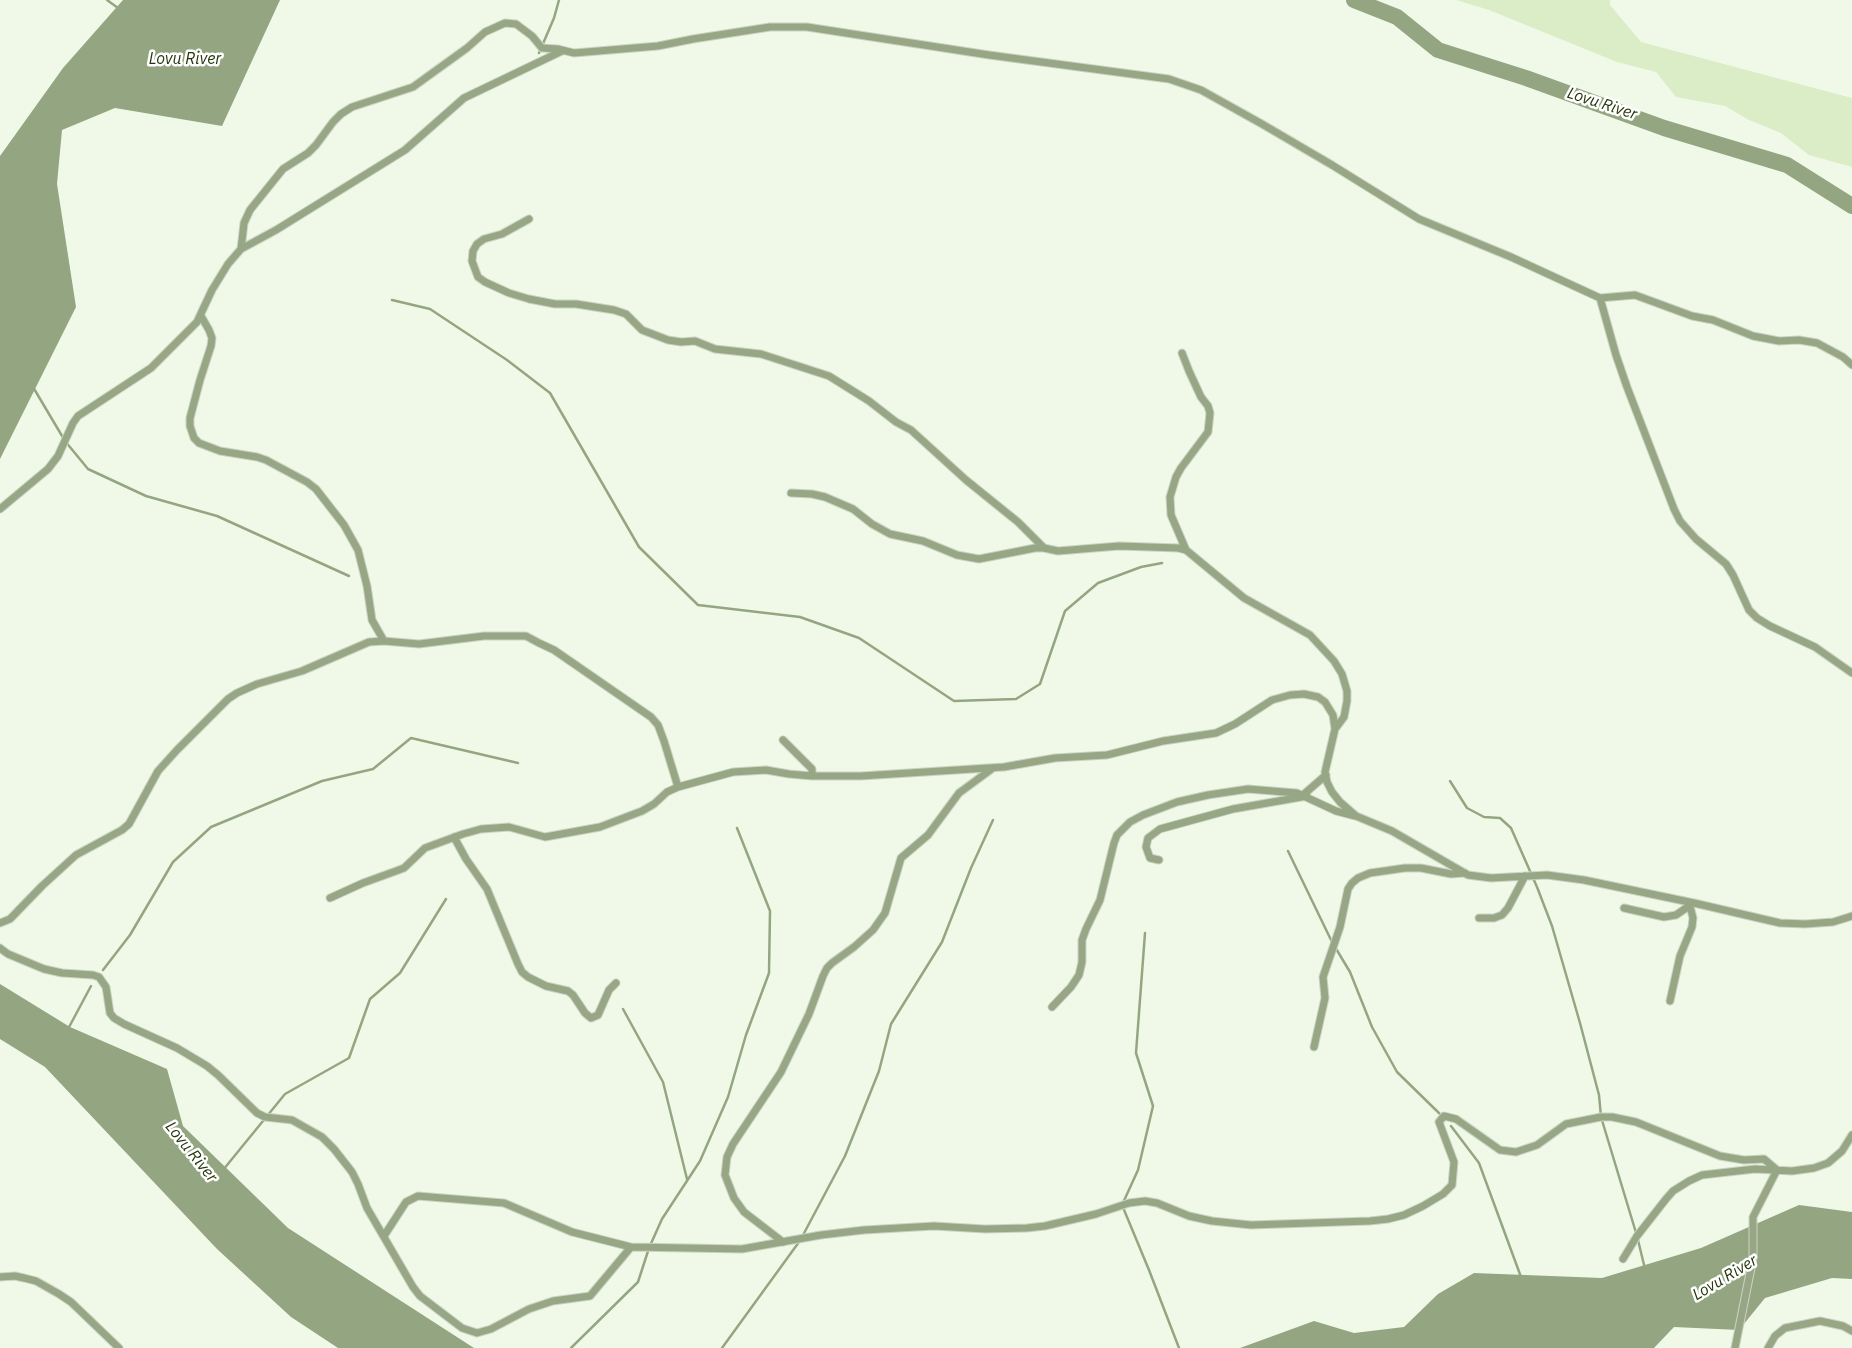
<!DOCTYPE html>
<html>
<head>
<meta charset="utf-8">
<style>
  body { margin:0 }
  canvas { display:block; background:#f0f9e7 }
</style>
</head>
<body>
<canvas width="1852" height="1348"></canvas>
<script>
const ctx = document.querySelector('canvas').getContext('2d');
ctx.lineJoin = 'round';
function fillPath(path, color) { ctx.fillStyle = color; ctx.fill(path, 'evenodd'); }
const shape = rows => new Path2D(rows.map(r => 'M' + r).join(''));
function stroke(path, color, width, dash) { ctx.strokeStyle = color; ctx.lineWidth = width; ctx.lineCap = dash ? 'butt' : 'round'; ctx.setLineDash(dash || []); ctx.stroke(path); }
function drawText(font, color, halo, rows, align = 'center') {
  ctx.font = font + ' "IBM Plex Sans",sans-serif'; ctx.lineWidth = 5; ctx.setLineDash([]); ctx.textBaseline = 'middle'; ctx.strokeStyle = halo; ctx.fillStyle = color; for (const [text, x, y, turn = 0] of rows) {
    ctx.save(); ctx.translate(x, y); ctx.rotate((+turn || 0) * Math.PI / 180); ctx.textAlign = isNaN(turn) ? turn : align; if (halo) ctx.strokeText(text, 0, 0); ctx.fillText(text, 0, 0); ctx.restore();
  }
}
const green = shape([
  [1456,0,1610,0,1610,5,1641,42,1852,98,1852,167,1809,155,1781,133,1749,120,1725,106,1676,97,1656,72,1617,62,1489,10]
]);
const water = shape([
  [123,0,280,0,222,126,115,108,62,130,57,184,76,307,0,459,0,156,63,68],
  [0,984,70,1027,167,1069,183,1126,288,1228,474,1348,338,1348,291,1317,217,1249,45,1067,0,1039],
  [1799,1205,1852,1212,1852,1279,1832,1278,1765,1298,1739,1330,1674,1327,1654,1348,1240,1348,1314,1321,1354,1333,1404,1327,1438,1294,1474,1273,1602,1278,1701,1248]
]);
const stream = shape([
  [107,0,118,8],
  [539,53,554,18,559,0],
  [392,300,430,309,507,360,550,393,639,547,698,605,800,617,859,638,954,701,1016,699,1040,684,1065,611,1098,583,1141,567,1162,563],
  [33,387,65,441,88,469,146,496,217,516,349,576],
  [1450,781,1467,808,1484,817,1500,818,1511,828,1537,887,1552,926,1580,1023,1599,1095,1601,1117,1637,1236,1645,1269],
  [1288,851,1332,942],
  [1145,933,1136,1053,1153,1106,1138,1170,1122,1205,1149,1270,1179,1348],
  [1335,947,1350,972,1372,1027,1397,1072,1441,1115],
  [103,970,130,935,173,862,211,827,322,781,373,769,411,738,518,763],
  [623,1009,663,1082,687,1179],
  [68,1029,91,986],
  [1451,1126,1479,1163,1521,1277],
  [223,1170,285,1094,349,1058,370,999,400,973,446,899],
  [802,1237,845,1156,879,1071,891,1024,942,942,971,868,993,820],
  [571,1348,638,1282,649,1248,662,1219,700,1161,728,1097,746,1035,769,973,770,911,737,828],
  [722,1348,799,1242]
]);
const river = shape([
  [1354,0,1397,17,1438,50,1526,78,1664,128,1787,165,1852,206]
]);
const minor = shape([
  [529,219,502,234,484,239,477,244,473,251,472,261,478,277,485,282,509,293,529,299,555,304,576,304,614,310,626,314,642,330,668,340,681,342,695,341,715,349,761,354,829,376,869,401,896,422,911,430,966,480,1018,522,1044,548],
  [241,249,276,230,405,150,464,98,562,51],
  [1600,298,1616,355,1627,387,1674,509,1680,521,1696,539,1726,564,1733,575,1749,610,1757,618,1770,626,1815,647,1852,673],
  [201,316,209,330,212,338,211,346,200,380,190,418,190,426,194,438,199,443,220,451,257,457,266,460,307,482,316,489,344,525,358,550,367,586,372,620,384,641],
  [1182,353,1189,371,1201,397,1208,406,1210,413,1208,432,1181,468,1176,477,1170,497,1171,515,1186,550],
  [791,493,812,494,825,497,853,509,872,524,890,534,923,541,957,555,979,559,1035,548,1044,548,1058,551,1119,546,1178,548,1186,550,1244,598,1310,635,1334,661,1342,674,1347,691,1347,701,1344,717,1335,729],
  [0,509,48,469,58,456,73,423,78,416,151,368,197,322,212,290,228,264,241,249,244,223,250,210,283,169,308,153,316,145,333,122,341,114,352,107,413,87,467,48,485,32,505,23,516,24,532,36,542,48,558,49,574,53,658,46,693,39,770,27,807,27,989,55,1169,79,1201,90,1262,124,1332,165,1419,219,1511,257,1600,298,1635,295,1692,316,1713,320,1753,336,1779,341,1799,340,1817,343,1843,357,1852,365],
  [783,740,812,769,812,776],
  [1303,795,1326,775],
  [454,837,466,859,487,889,518,964,522,972,528,977,546,986,568,991,573,995,585,1013,591,1018,598,1015,609,990,616,983],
  [1159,860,1150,858,1146,847,1148,838,1160,829,1233,809,1307,796],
  [330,898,363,883,396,871,404,868,425,848,463,834,481,829,509,827,545,837,600,827,642,811,654,804,667,792,678,787,733,772,766,770,789,774,812,776,861,776,1004,767,1055,758,1107,755,1163,741,1216,733,1235,724,1272,700,1290,695,1304,694,1318,697,1325,702,1333,715,1335,729,1325,772,1327,782,1332,792,1340,802,1356,816,1392,831,1468,875,1491,878,1547,875,1584,880,1694,903,1780,923,1805,924,1833,922,1852,916],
  [1624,908,1664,917,1676,915,1692,904],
  [1479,918,1494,918,1502,915,1508,908,1525,876],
  [0,923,10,919,42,886,76,855,122,830,129,824,158,771,177,750,228,699,237,693,257,684,302,671,369,642,384,641,419,644,484,636,526,636,539,643,554,650,651,717,658,725,664,741,678,787],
  [0,948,8,954,44,969,62,973,93,975,99,977,106,987,110,1013,114,1018,124,1024,177,1048,207,1066,218,1075,257,1113,265,1117,292,1120,322,1137,334,1149,352,1172,358,1184,367,1208,413,1287,420,1296,462,1328,477,1333,491,1329,529,1309,553,1301,590,1296,631,1247,742,1249,821,1235,864,1230,934,1226,985,1229,1027,1228,1045,1226,1096,1214,1129,1203,1145,1201,1157,1203,1189,1216,1212,1221,1251,1225,1370,1221,1388,1219,1404,1215,1423,1206,1443,1194,1452,1185,1454,1162,1439,1122,1444,1116,1456,1119,1500,1150,1516,1152,1537,1145,1566,1124,1601,1117,1612,1117,1636,1122,1720,1156,1744,1160,1764,1159,1777,1170],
  [1670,1001,1680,956,1692,927,1693,918,1690,906],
  [1052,1007,1071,987,1079,975,1082,962,1082,940,1086,929,1100,900,1114,843,1117,835,1130,822,1143,815,1177,802,1208,795,1248,789,1297,793,1336,811,1355,816],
  [1314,1047,1325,998,1323,977,1340,927,1348,889,1352,883,1358,878,1370,873,1405,868,1421,868,1451,874,1465,873],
  [384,1236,406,1202,418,1196,504,1203,572,1232,631,1247],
  [783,1242,744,1212,734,1198,725,1175,727,1157,733,1144,781,1072,809,1014,823,976,827,968,832,963,854,947,873,930,885,913,901,858,928,835,959,793,993,768],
  [1623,1259,1637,1236,1666,1199,1673,1191,1689,1181,1702,1175,1755,1169,1792,1171,1814,1168,1828,1163,1842,1151,1852,1135],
  [0,1277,15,1276,24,1278,36,1281,59,1294,71,1302,119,1348],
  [1735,1348,1753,1258,1753,1217,1777,1170],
  [1768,1348,1775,1336,1785,1328,1820,1321,1843,1326,1852,1331]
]);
const waterNames = [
  ["Lovu River",185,59],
  ["Lovu River",1602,104,18],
  ["Lovu River",191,1152,51],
  ["Lovu River",1725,1278,-31]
];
fillPath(green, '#daedc7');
fillPath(water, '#94a681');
stroke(stream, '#94a681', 2.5);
stroke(river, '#94a681', 16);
stroke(minor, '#cbd3c3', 9);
stroke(minor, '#97a785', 7);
drawText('italic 16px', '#25360c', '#fff', waterNames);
</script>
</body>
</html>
